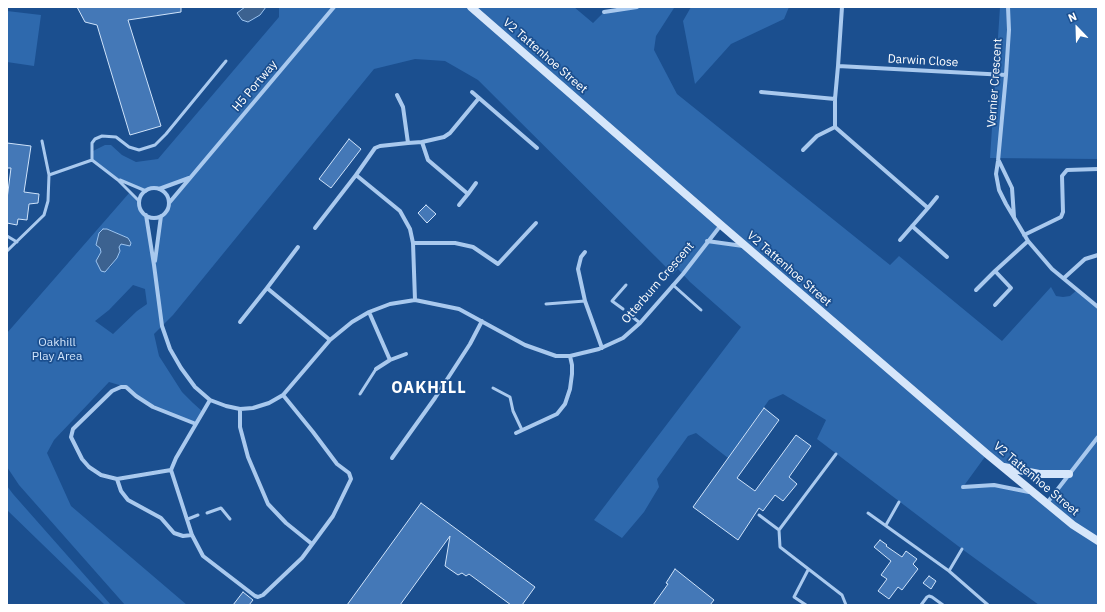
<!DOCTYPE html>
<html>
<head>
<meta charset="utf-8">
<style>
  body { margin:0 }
  #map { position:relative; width:1105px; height:612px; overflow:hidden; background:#1b4f8f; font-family:"IBM Plex Sans",sans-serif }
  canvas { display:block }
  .frame { position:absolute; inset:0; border:8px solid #fff; pointer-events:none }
  .north { position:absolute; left:1057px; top:8px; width:40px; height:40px; -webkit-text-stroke:3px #1b4f8f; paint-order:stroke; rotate:337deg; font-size:11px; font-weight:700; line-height:16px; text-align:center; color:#fff }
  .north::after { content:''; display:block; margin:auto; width:14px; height:18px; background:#fff; clip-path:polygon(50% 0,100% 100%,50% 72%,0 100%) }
</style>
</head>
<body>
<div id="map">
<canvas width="1105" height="612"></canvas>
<div class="frame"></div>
<div class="north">N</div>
</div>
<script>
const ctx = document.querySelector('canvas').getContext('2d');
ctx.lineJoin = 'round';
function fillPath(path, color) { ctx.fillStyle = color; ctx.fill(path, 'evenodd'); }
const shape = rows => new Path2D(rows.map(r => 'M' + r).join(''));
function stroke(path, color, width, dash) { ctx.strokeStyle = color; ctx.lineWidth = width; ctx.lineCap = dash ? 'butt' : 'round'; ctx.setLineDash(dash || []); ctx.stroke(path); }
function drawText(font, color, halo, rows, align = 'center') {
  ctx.font = font + ' "IBM Plex Sans",sans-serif'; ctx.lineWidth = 3.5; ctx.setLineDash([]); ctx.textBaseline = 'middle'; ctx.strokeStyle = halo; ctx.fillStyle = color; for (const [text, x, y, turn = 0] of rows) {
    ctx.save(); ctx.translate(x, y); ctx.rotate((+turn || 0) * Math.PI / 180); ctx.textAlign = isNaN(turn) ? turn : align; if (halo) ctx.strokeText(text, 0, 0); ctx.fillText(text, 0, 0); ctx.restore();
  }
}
const green = shape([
  [279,7,574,7,593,23,604,12,637,7,672,7,674,8,656,36,654,50,677,94,890,265,899,256,1002,341,1051,287,1056,296,1063,297,1070,296,1077,290,1098,307,1098,605,1039,605,962,549,817,439,826,420,783,394,769,400,728,458,696,433,688,436,657,479,659,487,644,512,622,538,594,520,741,327,690,282,678,269,673,274,478,80,445,61,415,59,374,69,173,315,154,334,159,356,182,392,193,403,203,412,196,424,153,407,126,387,109,382,54,440,47,453,71,506,187,605,125,605,19,485,7,467,7,333,130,192,139,201,141,209,146,215,154,263,161,216,165,212,169,203,189,179,159,189,152,188,146,191,118,180,92,160,93,151,105,145,111,145,122,155,136,162,158,159,279,17],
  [721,225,744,246,707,241],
  [103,229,107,229,128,238,131,243,121,244,118,247,120,252,110,268,98,257,101,252,100,248,99,233],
  [133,285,145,289,147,304,137,311,113,334,95,321,109,310],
  [987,454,1003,467,1068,474,1047,502,1034,493,994,485,963,487],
  [691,7,789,7,784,19,731,44,695,84,683,21],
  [1000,7,1098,7,1098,159,990,158],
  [7,11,41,15,34,66,7,62],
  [7,486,13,494,111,605,105,605,7,510]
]);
const water = shape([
  [245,7,266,7,260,15,248,22,242,20,237,13,245,7],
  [103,229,107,229,128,238,131,243,130,246,121,244,119,247,120,251,117,258,105,272,101,271,96,261,101,252,100,248,96,245,99,233,103,229]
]);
const building = shape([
  [77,7,181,7,181,12,128,20,161,126,130,135,97,25,85,22,77,7],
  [349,139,361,149,331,188,319,179,349,139],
  [7,143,31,146,24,192,39,194,38,203,29,204,27,220,18,219,17,225,7,223,7,199,11,168,7,168,7,143],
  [426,205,436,214,427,223,418,213,426,205],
  [764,408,779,420,737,478,755,491,796,435,811,446,789,477,797,484,783,501,775,495,763,511,759,508,738,540,693,507,764,408],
  [421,503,535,587,522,605,511,605,469,574,466,576,462,573,458,575,445,566,450,536,400,605,347,605,421,503],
  [880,540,887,545,886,546,902,557,906,551,917,559,913,564,918,569,902,590,898,587,889,599,878,591,887,579,881,575,891,561,874,547,880,540],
  [675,569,714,600,710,605,653,605,668,584,666,583,675,569],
  [929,576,936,581,931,589,923,583,929,576],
  [243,592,253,600,249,605,233,605,243,592]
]);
const lane = shape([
  [42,141,49,175,92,160],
  [120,180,146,191],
  [139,201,118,180,92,160,92,143,95,139,102,136,116,137,129,147,139,150,155,145,166,134,226,61],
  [7,236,17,242],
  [7,251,44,215,48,201,49,175],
  [673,285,701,310],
  [546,304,585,301],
  [623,309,612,301,626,285],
  [630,315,640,323],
  [493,388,510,397,513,411,522,430],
  [360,394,376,369],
  [836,454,779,530,780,547,842,595,846,605],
  [207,513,221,508,230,519],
  [868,513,949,571,988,605],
  [759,515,779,530],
  [188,519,198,515],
  [886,525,899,502],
  [949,571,962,549],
  [806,605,794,597,808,570],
  [921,605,927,597,929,596,932,597,943,605]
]);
const street = shape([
  [842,7,838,66,1006,75],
  [1008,7,1009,30,1006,75,998,161,996,174,999,190,1006,204,1028,241,1052,269,1098,307],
  [604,12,637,7],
  [761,92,835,99,838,66],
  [479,98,537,148],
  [835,127,928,208,937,197],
  [422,142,444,137,450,133,479,98,472,92],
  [408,143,422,142,428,160,468,194,476,183],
  [803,150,817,136,835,127,835,99],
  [999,161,1012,188,1014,217],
  [356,175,375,148,380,146,408,143,403,107,397,95],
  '139 203a15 15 0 1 1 30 0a15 15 0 1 1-30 0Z',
  [159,189,189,178],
  [169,203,334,7],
  [459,205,468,194],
  [146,215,154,265,162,326,170,349,181,368,195,387,210,400,226,406,240,409,253,408,269,403,283,395,330,340,352,322,369,312,390,304,415,300,459,309,525,345,556,356,570,356,599,349,623,338,640,323,683,274,721,225],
  [912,226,947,257],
  [315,228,356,175,400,211,410,229,413,243,415,300],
  [1024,235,1061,217,1063,212,1062,176,1067,170,1098,169],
  [900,240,928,208],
  [707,241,743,246],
  [413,243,455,243,473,247,498,264,536,223],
  [585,252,581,257,578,269,585,301,602,348],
  [155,261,161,216],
  [1064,278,1085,259,1098,255],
  [267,288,298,247],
  [976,290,995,271],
  [995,305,1011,288,995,271,1028,241],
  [369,312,390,360,406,354],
  [240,322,267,288,330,340],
  [376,369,390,360],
  [210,400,176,458,171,470,192,535,203,556,255,596,258,597,263,595,302,558,333,516,351,479,349,473,337,464,313,432,283,395],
  [240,409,240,427,248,457,268,504,286,523,312,544],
  [516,433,557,414,565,404,570,389,572,374,572,365,570,356],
  [392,458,435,398,470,344,482,321],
  [171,470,117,479,101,475,89,467,82,459,71,437,73,429,112,391,121,387,126,387,136,396,153,407,196,424],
  [117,479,121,491,128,500,161,518,174,533,183,536,192,535],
  [963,487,994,485,1029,492],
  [1047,503,1098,437]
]);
const secondary = shape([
  [471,7,721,225,987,454,1073,525,1098,541],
  [1004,467,1039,474,1069,474]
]);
const streetNames = [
  ["V2 Tattenhoe Street",545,56,41],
  ["Darwin Close",923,61,3],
  ["Vernier Crescent",995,83,-86],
  ["H5 Portway",255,86,-50],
  ["V2 Tattenhoe Street",789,269,41],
  ["Otterburn Crescent",658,283,-49],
  ["V2 Tattenhoe Street",1036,479,40]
];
const parkNames = [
  ["Oakhill",57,343],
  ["Play Area",57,357]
];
const districtNames = [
  ["OAKHILL",429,388]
];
fillPath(green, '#2e69ad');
fillPath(water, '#3c6290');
stroke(water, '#9cc4f0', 1);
fillPath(building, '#4478b7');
stroke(building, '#cfe3fa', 1);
stroke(lane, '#a9c9ee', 3);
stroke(street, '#a9c9ee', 4);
stroke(secondary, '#d6e6fa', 8);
drawText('12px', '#fff', '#1b4f8f', streetNames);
drawText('12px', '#cfe3fa', '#1b4f8f', parkNames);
ctx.letterSpacing = '1px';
drawText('bold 16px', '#fff', '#1b4f8f', districtNames);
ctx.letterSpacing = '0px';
</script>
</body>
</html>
